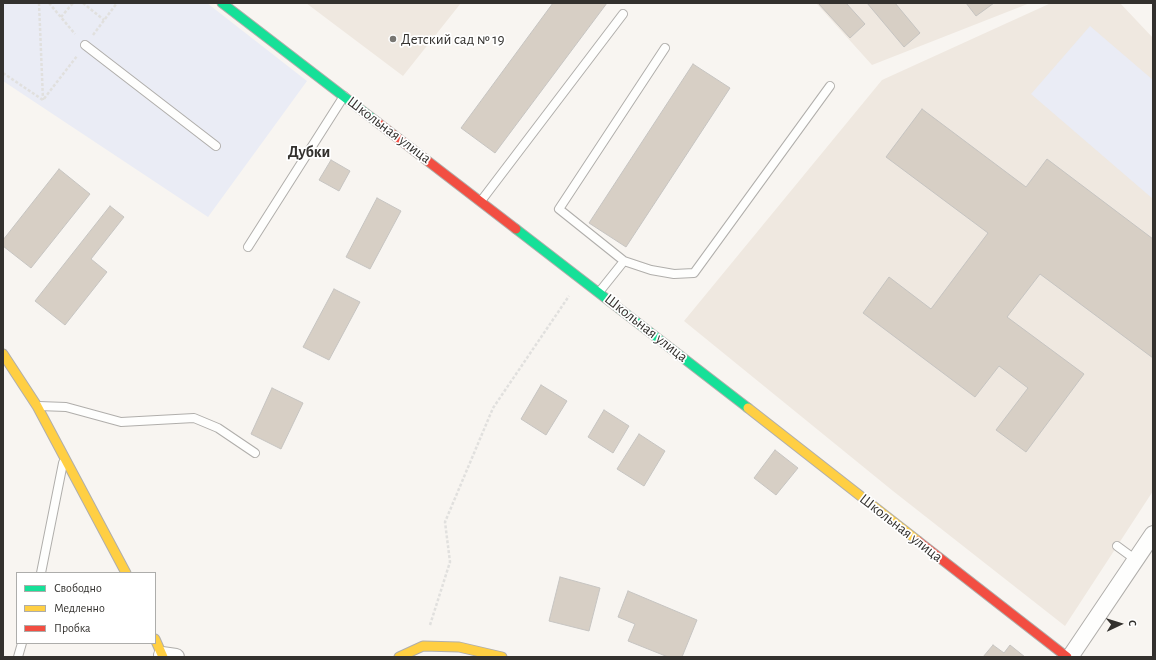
<!DOCTYPE html>
<html>
<head>
<meta charset="utf-8">
<style>
  body { margin:0 }
  #map { position:relative; width:1156px; height:660px; overflow:hidden; background:#f8f5f1; font-family:"Alegreya Sans",sans-serif }
  canvas { display:block }
  .frame { position:absolute; inset:0; border:4px solid #33312e; pointer-events:none }
  .legend { position:absolute; left:16px; top:572px; width:140px; height:72px; box-sizing:border-box; background:#fff; border:1px solid #adadab; margin:0; padding:5px 7px; list-style:none; font-size:12px; color:#33312e }
  .legend li { display:flex; align-items:center; gap:8px; height:20px }
  .legend b { width:20px; border:1px solid #adadab }
  .north { position:absolute; left:1100px; top:604px; width:40px; height:40px; -webkit-text-stroke:3px #fff; paint-order:stroke; rotate:86deg; font-size:11px; font-weight:700; line-height:16px; text-align:center; color:#33312e }
  .north::after { content:''; display:block; margin:auto; width:14px; height:18px; background:#33312e; clip-path:polygon(50% 0,100% 100%,50% 72%,0 100%) }
</style>
</head>
<body>
<div id="map">
<canvas width="1156" height="660"></canvas>
<div class="frame"></div>
<ul class="legend">
<li><b style="height:5px;background:#16e098"></b>Свободно</li>
<li><b style="height:5px;background:#ffcf43"></b>Медленно</li>
<li><b style="height:5px;background:#f24e42"></b>Пробка</li>
</ul>
<div class="north">С</div>
</div>
<script>
const ctx = document.querySelector('canvas').getContext('2d');
ctx.lineJoin = 'round';
function fillPath(path, color) { ctx.fillStyle = color; ctx.fill(path, 'evenodd'); }
const shape = rows => new Path2D(rows.map(r => 'M' + r).join(''));
function stroke(path, color, width, dash) { ctx.strokeStyle = color; ctx.lineWidth = width; ctx.lineCap = dash ? 'butt' : 'round'; ctx.setLineDash(dash || []); ctx.stroke(path); }
function drawText(font, color, halo, rows, align = 'center') {
  ctx.font = font + ' "Alegreya Sans",sans-serif'; ctx.lineWidth = 3.5; ctx.setLineDash([]); ctx.textBaseline = 'middle'; ctx.strokeStyle = halo; ctx.fillStyle = color; for (const [text, x, y, turn = 0] of rows) {
    ctx.save(); ctx.translate(x, y); ctx.rotate((+turn || 0) * Math.PI / 180); ctx.textAlign = isNaN(turn) ? turn : align; if (halo) ctx.strokeText(text, 0, 0); ctx.fillText(text, 0, 0); ctx.restore();
  }
}
const built = shape([
  [306,3,461,3,403,76],
  [816,3,1030,3,872,65],
  [1051,3,1120,3,1153,38,1153,491,1065,626,893,491,684,321,882,80]
]);
const green = shape([
  [3,3,207,3,307,81,208,217,3,81],
  [1090,26,1153,80,1153,199,1031,94]
]);
const building = shape([
  [553,3,607,3,495,153,461,128,553,3],
  [818,3,846,3,865,24,850,38,818,3],
  [867,3,895,3,920,33,904,47,867,3],
  [966,3,994,3,976,16,966,3],
  [693,64,730,88,626,247,589,223,693,64],
  [922,109,1026,187,1047,159,1153,239,1153,358,1040,274,1007,317,1084,374,1026,452,996,430,1028,388,999,366,975,397,863,313,889,277,931,309,988,233,886,157,922,109],
  [331,160,350,171,339,191,319,180,331,160],
  [59,169,90,194,31,268,3,246,3,240,59,169],
  [377,198,401,211,370,269,346,257,377,198],
  [110,206,124,217,91,259,107,272,65,325,35,301,110,206],
  [334,289,360,302,329,360,303,347,334,289],
  [541,385,567,401,546,435,521,419,541,385],
  [272,388,303,403,281,449,251,434,272,388],
  [604,410,629,426,613,453,588,437,604,410],
  [639,434,665,451,644,486,617,469,639,434],
  [775,450,798,468,776,495,754,478,775,450],
  [560,577,600,588,589,631,549,621,560,577],
  [628,591,697,620,682,657,668,657,628,641,635,624,618,617,628,591],
  [993,645,1004,653,1010,645,1025,657,983,657,993,645]
]);
const path = shape([
  [39,3,43,100],
  [49,3,75,34],
  [83,3,104,20],
  [61,17,73,3],
  [93,35,117,3],
  [3,73,43,100,77,56],
  [430,625,450,562,445,522,493,408,569,296]
]);
const lane = shape([
  [85,45,216,146],
  [481,201,623,14],
  [248,247,344,96],
  [624,261,651,270,674,274,694,273,830,86],
  [600,291,624,261,559,209,665,48],
  [39,406,66,407,121,422,194,418,218,428,255,453],
  [1117,546,1136,560],
  [41,573,63,463],
  [18,657,22,643]
]);
const street = shape([
  [162,655,176,657],
  [1070,657,1153,534]
]);
const fast = shape([
  [222,3,377,122],
  [516,229,748,408]
]);
const slow = shape([
  [3,354,37,406,126,573],
  [748,408,918,541],
  [155,639,163,657],
  [399,657,423,646,459,647,502,657]
]);
const jam = shape([
  [377,122,516,229],
  [918,541,1067,657]
]);
const markers = [
  [393,39,4,"#787672"]
];
const poiNames = [
  ["Детский сад № 19",401,39]
];
const streetNames = [
  ["Школьная улица",389,130,37],
  ["Школьная улица",646,328,38],
  ["Школьная улица",901,528,38]
];
const neighbourhoodNames = [
  ["Дубки",309,152]
];
fillPath(built, '#efe8e0');
fillPath(green, '#eaecf5');
fillPath(building, '#d7cfc5');
stroke(building, '#c6c4c1', 1);
stroke(lane, '#b0aeab', 10);
stroke(street, '#b0aeab', 18);
stroke(fast, '#b0aeab', 11);
stroke(slow, '#b0aeab', 11);
stroke(jam, '#b0aeab', 11);
stroke(path, '#e1e0de', 2.5, [3, 2]);
stroke(lane, '#fefefd', 8);
stroke(street, '#fefefd', 16);
stroke(fast, '#16e098', 9);
stroke(slow, '#ffcf43', 9);
stroke(jam, '#f24e42', 9);
for (const [x, y, r, color] of markers) { const dot = new Path2D(); dot.arc(x, y, r, 0, 2 * Math.PI); ctx.fillStyle = color; ctx.fill(dot); stroke(dot, '#fff', 1.5); }
drawText('15px', '#33312e', '#fff', poiNames, 'left');
drawText('15px', '#33312e', '#fff', streetNames);
drawText('bold 16px', '#33312e', '#fff', neighbourhoodNames);
</script>
</body>
</html>
